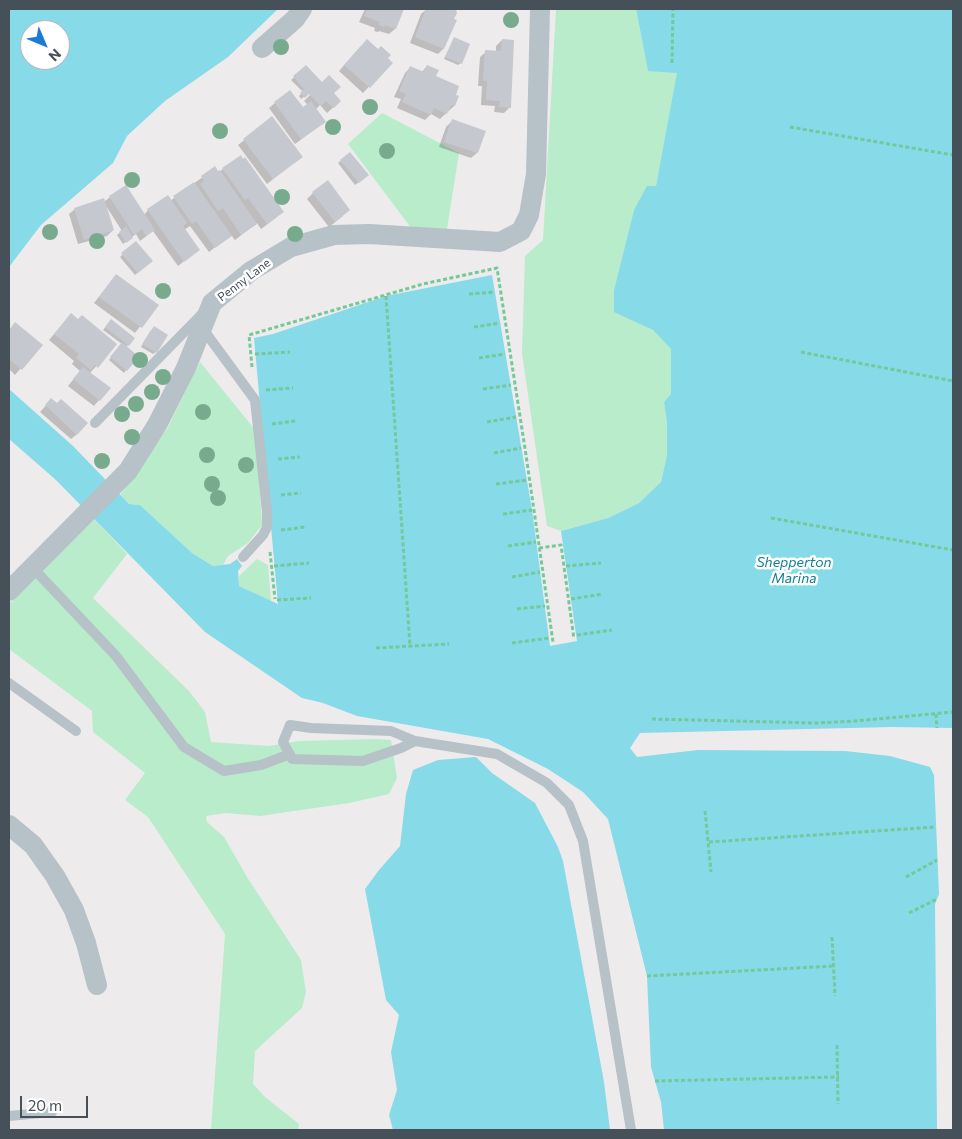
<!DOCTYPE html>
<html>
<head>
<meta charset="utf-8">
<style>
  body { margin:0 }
  #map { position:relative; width:962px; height:1139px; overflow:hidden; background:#eeebec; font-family:Commissioner,sans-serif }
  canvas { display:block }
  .frame { position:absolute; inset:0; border:10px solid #455058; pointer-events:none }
  .north { position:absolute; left:20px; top:20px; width:50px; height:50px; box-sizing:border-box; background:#fff; border:1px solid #b5b9bc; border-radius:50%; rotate:135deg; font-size:14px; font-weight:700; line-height:20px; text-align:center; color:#455058 }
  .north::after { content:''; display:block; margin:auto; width:18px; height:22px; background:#1d79d7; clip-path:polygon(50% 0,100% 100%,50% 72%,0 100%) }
  .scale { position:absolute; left:20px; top:1096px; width:68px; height:22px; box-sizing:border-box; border:2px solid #455058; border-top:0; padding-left:6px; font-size:15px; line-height:18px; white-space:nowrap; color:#455058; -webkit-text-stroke:4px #fff; paint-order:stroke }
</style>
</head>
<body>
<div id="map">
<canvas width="962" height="1139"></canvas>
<div class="frame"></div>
<div class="north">N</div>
<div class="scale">20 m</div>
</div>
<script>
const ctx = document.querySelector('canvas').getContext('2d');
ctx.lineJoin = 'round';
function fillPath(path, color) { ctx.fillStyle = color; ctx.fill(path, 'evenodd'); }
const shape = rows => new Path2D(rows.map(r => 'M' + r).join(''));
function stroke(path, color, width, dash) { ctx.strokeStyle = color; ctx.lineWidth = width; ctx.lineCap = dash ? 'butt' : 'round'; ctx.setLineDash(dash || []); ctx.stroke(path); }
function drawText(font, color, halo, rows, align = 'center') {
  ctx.font = font + ' Commissioner,sans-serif'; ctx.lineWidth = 5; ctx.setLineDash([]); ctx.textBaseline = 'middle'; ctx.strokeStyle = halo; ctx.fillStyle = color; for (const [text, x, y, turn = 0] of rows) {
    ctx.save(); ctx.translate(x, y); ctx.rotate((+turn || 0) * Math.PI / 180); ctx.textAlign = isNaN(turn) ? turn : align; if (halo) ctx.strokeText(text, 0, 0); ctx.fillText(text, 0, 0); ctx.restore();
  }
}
const green = shape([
  [556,9,636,9,648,70,678,72,656,186,634,210,614,290,614,311,653,330,671,349,671,394,664,402,667,423,667,455,661,482,639,503,608,518,561,531,547,526,522,353,525,256,543,240],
  [382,113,459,153,447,229,412,229,348,144],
  [200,362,256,431,262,525,248,543,228,556,223,565,213,566,192,553,140,505,129,504,120,495,167,429],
  [94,519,127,554,93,598,189,691,205,712,211,742,269,746,298,741,377,739,391,740,397,778,389,794,349,803,260,816,226,813,206,816,207,822,224,837,247,877,301,960,306,992,302,1008,255,1051,253,1084,265,1097,299,1124,298,1130,211,1130,225,934,148,817,125,800,145,773,93,732,92,711,9,649,9,604],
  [257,559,268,565,271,601,239,586,239,576]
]);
const water = shape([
  [9,9,278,9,228,57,165,101,127,136,113,163,41,225,9,267],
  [30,30,60,30,60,60,30,60],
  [636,9,953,9,953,728,893,727,640,733,630,748,637,757,698,750,845,751,890,756,930,767,934,775,939,894,935,904,937,1130,664,1130,661,1102,651,1067,647,976,608,819,583,792,548,769,488,739,357,716,323,703,302,698,205,632,56,480,9,439,9,389,73,446,129,504,140,505,192,553,213,566,230,564,237,559,242,566,238,571,239,586,278,604,254,338,273,334,386,296,492,275,532,510,550,646,577,641,561,531,608,518,639,503,661,482,667,455,667,423,664,402,671,394,671,349,653,330,614,312,614,290,634,210,647,186,656,186,677,73,648,71],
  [476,757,492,773,535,803,558,847,563,861,604,1082,610,1130,393,1130,389,1115,397,1090,391,1052,399,1015,386,1000,365,889,379,870,400,846,406,794,413,770,438,760]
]);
const shadow = shape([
  [365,9,403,9,395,29,389,34,379,31,378,32,374,31,375,28,359,22],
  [427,9,454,9,456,13,453,20,455,21,443,49,438,54,410,43,421,14],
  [454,39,461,63,458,65,444,59],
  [502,40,510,107,504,113,494,112,495,106,481,105,482,86,478,86,480,57,486,52,496,52,496,46],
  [361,46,386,58,391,63,363,93,339,71],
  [427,66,435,77,454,95,454,106,440,119,431,114,425,120,397,108,401,99,394,97,405,73,411,67,422,72],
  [306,67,340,101,327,113,320,105,315,110,318,127,295,144,269,108,275,103,303,109,308,105,304,101,313,92,311,91,301,99,299,96,303,92,291,80],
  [272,118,301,157,267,184,238,145],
  [452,121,477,153,471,158,439,147,446,127],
  [350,153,365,178,355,185,338,163],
  [215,168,218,173,223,169,277,217,261,229,257,223,235,240,231,235,209,252,190,226,184,230,198,250,178,266,153,231,140,241,136,234,123,244,117,235,122,231,106,206,113,230,107,236,78,244,69,214,75,209,104,202,110,197,144,215,148,210,170,201],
  [313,193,343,216,329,227,307,199],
  [136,243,148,263,135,275,120,257],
  [116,275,157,305,135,333,94,303],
  [66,320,116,344,90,373,99,400,94,406,68,386,80,371,72,364,74,361,49,340],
  [109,323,128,345,126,347,126,370,124,373,109,360,122,344,103,330],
  [16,324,41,345,15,375,9,369,9,331],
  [151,330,156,352,153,354,141,347],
  [51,400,77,434,71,439,40,412]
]);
const building = shape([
  [367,9,404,9,396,29,385,25,384,27,379,25,380,22,364,16],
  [426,9,456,9,457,13,454,19,457,20,444,49,415,37],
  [454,37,470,44,462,64,445,57],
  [367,39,378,49,381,46,391,55,388,58,393,63,370,88,344,65],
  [502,39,514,40,511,108,499,107,500,101,486,100,487,81,483,81,485,50,501,51],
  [306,65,322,82,329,75,341,87,334,93,341,101,334,108,326,101,321,106,309,94,305,98,300,93,304,89,293,76],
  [427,65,439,70,436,76,459,86,456,95,459,96,455,106,451,105,447,114,434,108,431,115,402,102,406,94,399,91,410,66,424,72],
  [290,90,303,107,311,101,326,122,301,139,274,102],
  [272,116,303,157,273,179,243,139],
  [452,119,486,131,478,153,444,142],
  [350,152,369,175,359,183,340,160],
  [241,155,243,159,245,157,284,212,267,224,248,198,245,200,222,168],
  [215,166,218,171,220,170,257,224,241,235,223,208,218,211,200,184,204,181,201,176],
  [328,180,350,210,335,222,312,192],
  [194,182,232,236,215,248,196,221,192,224,173,196],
  [126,185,155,230,146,236,142,229,134,235,109,196],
  [168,195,187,223,183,226,200,250,184,262,147,209],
  [104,198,114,230,84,240,74,208],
  [126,226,133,238,126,243,119,232],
  [136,241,153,261,138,273,121,253],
  [116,274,159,305,142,328,99,297],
  [71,313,78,319,82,315,117,344,98,368,95,365,91,370,76,358,79,354,54,334],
  [111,319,135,338,129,346,105,327],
  [15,322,43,345,22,370,9,359,9,330],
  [154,326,168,335,157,353,142,344],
  [122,342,139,357,127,371,110,357],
  [83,367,111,388,100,401,73,379],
  [51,398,57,403,61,399,88,423,77,435,45,405]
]);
const path = shape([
  [672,63,673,9],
  [790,127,953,155],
  [469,294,495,292],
  [386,296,410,646],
  [474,327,500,323],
  [801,352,953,381],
  [255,354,290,352],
  [479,358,505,354],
  [252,367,249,335,423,284,497,268,526,455,553,642],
  [483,389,511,385],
  [266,390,293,388],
  [487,422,516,417],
  [272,424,295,421],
  [494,453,521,448],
  [278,459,300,457],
  [496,484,527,480],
  [281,495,301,493],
  [503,514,532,510],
  [771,518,953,550],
  [281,530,305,527],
  [508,546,536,542],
  [539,548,561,545,574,639],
  [270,552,275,599],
  [274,566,309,563],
  [566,566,601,563],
  [512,577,540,572],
  [571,599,603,594],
  [277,600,311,598],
  [517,609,545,606],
  [577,635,612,630],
  [512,643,549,638],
  [376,648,449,644],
  [936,714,937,728],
  [652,719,816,723,855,721,953,712],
  [705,811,711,872],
  [709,842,936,827],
  [906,877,937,860],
  [909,913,937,899],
  [832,937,835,996],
  [647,976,834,966],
  [837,1045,838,1104],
  [655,1081,839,1077]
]);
const lane = shape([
  [203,329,255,400,267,512,267,527,263,535,243,557],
  [95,423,203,313],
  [32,567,116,656,184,747,224,771,261,765,290,754],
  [9,683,76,731],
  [415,741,401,748,363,761,292,759,283,742,290,725,311,728,391,731,415,741,497,754,547,783,569,805,583,841,631,1130],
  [9,1116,52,1112]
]);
const street = shape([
  [262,48,295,19,302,9],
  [9,591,128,471,157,425,186,368,212,303,251,271,291,247,334,235,369,234,500,242,521,231,529,215,536,174,540,9],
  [9,825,33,845,55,876,74,910,86,943,97,985]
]);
const trees = [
  [511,20],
  [281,47],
  [370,107],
  [333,127],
  [220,131],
  [387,151],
  [132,180],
  [282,197],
  [50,232],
  [295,234],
  [97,241],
  [163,291],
  [140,360],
  [163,377],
  [152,392],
  [136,404],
  [203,412],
  [122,414],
  [132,437],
  [207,455],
  [102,461],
  [246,465],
  [212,484],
  [218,498]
];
const streetNames = [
  ["Penny Lane",244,280,-37]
];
const waterNames = [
  ["Shepperton",794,562],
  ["Marina",794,578]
];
fillPath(green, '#b9ecca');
fillPath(water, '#87dae8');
fillPath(shadow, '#0003');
fillPath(building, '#c5c9cf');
stroke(path, '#73c999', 3, [4, 2.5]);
stroke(lane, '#b7c1c8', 10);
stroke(street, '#b7c1c8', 20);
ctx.fillStyle = '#78ab8e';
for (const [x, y] of trees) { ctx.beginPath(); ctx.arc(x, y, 8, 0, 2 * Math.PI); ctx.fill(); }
drawText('12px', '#455058', '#fff', streetNames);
drawText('italic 14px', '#107f92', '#fff', waterNames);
</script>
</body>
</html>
